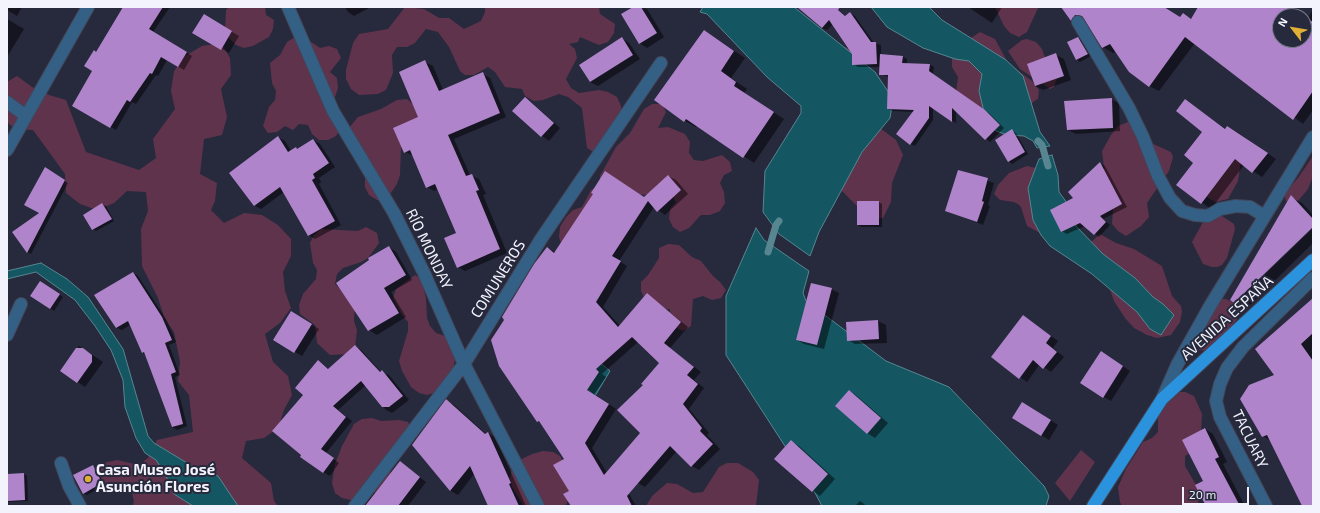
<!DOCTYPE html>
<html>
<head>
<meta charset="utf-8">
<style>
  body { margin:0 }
  #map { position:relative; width:1320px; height:513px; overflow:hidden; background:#27293c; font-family:"Exo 2",sans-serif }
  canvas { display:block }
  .frame { position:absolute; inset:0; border:8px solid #f2f3fd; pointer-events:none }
  .north { position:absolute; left:1272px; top:8px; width:40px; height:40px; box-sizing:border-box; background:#27293c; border:1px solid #787a89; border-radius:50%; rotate:301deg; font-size:11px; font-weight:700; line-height:16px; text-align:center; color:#f2f3fd }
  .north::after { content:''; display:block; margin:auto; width:14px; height:18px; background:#e1af34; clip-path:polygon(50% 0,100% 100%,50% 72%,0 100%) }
  .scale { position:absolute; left:1182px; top:487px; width:67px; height:18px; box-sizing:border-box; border:2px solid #f2f3fd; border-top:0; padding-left:5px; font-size:12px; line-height:14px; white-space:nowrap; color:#f2f3fd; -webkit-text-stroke:3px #27293c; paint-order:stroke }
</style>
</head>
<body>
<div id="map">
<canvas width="1320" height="513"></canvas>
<div class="frame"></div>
<div class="north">N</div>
<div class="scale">20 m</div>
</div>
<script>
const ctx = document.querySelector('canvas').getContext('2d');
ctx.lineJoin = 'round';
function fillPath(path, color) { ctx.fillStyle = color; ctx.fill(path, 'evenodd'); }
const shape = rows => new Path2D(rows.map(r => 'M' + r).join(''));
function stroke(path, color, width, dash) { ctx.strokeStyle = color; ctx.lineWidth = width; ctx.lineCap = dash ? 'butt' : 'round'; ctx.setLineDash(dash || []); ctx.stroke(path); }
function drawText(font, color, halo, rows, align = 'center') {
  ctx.font = font + ' "Exo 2",sans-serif'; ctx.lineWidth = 4; ctx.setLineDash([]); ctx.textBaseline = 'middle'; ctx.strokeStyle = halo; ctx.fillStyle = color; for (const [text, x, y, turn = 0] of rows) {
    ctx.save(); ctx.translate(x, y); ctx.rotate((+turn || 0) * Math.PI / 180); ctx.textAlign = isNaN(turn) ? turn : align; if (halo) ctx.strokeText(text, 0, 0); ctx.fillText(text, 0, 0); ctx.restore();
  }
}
const green = shape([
  [229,7,265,7,266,15,274,20,273,29,269,37,253,46,244,48,236,45,229,38,225,30,226,10],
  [405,7,424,9,439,18,449,18,464,29,481,21,485,12,485,7,599,7,600,14,615,24,614,33,608,42,599,45,580,37,578,42,569,44,575,49,577,58,566,79,571,88,579,93,599,90,608,92,617,97,621,106,624,126,621,134,611,149,603,153,595,153,587,148,582,108,568,97,559,94,543,100,534,101,525,96,522,89,505,87,495,72,488,67,474,75,465,75,460,71,449,47,438,32,426,29,415,43,407,47,397,47,392,55,393,73,386,90,378,94,359,95,351,89,346,79,346,70,353,43,359,34,388,29],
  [995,7,1038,7,1038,8,1027,32,1019,37,1010,33,1004,26],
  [980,32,995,39,1008,63,1032,81,1039,90,1038,99,1034,101,1018,120,985,108,971,109,956,92,958,77,952,67,952,58,971,38],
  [295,37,304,37,320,48,329,46,337,49,341,58,330,72,337,78,338,88,335,97,327,101,324,109,333,112,341,128,336,136,328,140,319,140,312,134,308,125,299,124,293,130,285,126,277,132,268,133,263,126,269,107,275,100,276,91,272,83,270,63,280,55,287,42],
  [1027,39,1036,42,1042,49,1047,63,1057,78,1054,87,1050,89,1020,69,1008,51,1022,40],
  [221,43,230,58,231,75,221,89,227,117,222,135,204,139,200,174,217,183,215,201,211,210,224,223,244,213,262,215,278,225,291,239,291,256,283,272,285,291,291,308,280,323,265,334,273,362,288,376,292,395,284,410,278,428,264,438,246,441,242,458,271,483,274,501,278,506,132,506,134,502,132,493,123,494,114,491,100,478,97,472,103,463,117,460,139,465,148,458,157,440,193,432,189,395,178,381,180,362,174,332,164,317,158,298,142,266,141,229,148,211,146,192,127,191,114,203,97,210,80,204,66,193,65,174,33,130,15,129,7,122,7,82,17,76,32,87,49,95,66,100,86,152,139,170,156,158,153,139,175,109,171,91,174,71,185,56,202,46],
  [837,45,850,49,855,89,880,128,896,140,903,155,892,183,891,202,883,218,873,218,864,213,842,191,832,191],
  [407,99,415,106,418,114,418,123,407,141,401,147,400,175,397,184,386,200,377,200,369,195,365,187,365,177,368,159,348,129,358,117,381,109,397,100],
  [652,104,662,104,666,112,658,128,668,127,685,134,690,142,689,153,694,160,703,161,722,155,730,162,732,171,724,175,720,183,724,192,725,203,720,211,710,215,701,215,689,228,680,232,673,227,669,219,670,209,676,202,671,194,634,195,562,246,559,237,560,227,566,217,573,210,582,207,591,190,600,185,600,176,616,147,630,133,644,109],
  [1128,122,1138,125,1149,142,1171,152,1173,157,1169,171,1147,203,1149,217,1141,226,1126,236,1118,231,1112,224,1113,209,1109,208,1102,151,1111,135,1118,126],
  [1226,155,1241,161,1238,181,1228,199,1215,202,1207,197,1199,186],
  [1313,156,1313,176,1308,189,1298,201,1290,203,1286,201,1284,194,1298,178],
  [1027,166,1036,168,1043,231,1038,232,1027,226,1021,207,1018,204,1014,202,1000,200,994,194,998,185,1009,173],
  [1208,213,1222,216,1234,224,1235,229,1227,258,1222,265,1217,267,1212,267,1203,264,1192,242],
  [366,227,377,233,379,243,368,258,361,262,343,268,337,274,335,284,355,303,354,321,357,330,355,348,349,354,330,355,317,343,315,325,300,314,299,305,303,294,316,279,317,270,313,263,310,243,314,235,321,229,358,231],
  [1100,234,1116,243,1134,249,1162,266,1172,296,1181,306,1182,312,1180,322,1171,335,1157,338,1147,335,1134,328,1125,318,1114,301,1107,281,1089,244],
  [668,244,679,245,692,257,701,261,713,276,720,282,726,290,721,298,712,300,703,296,693,299,691,326,683,331,675,327,670,319,670,309,661,310,645,300,641,291,641,282,648,275,659,258,659,248],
  [415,275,422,279,426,299,427,318,430,326,436,333,445,336,453,342,455,359,453,370,437,392,427,395,419,393,411,387,402,371,399,361,408,331,408,322,402,315,393,298,396,289],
  [1222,299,1226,299,1238,305,1240,310,1237,319,1221,344,1208,351,1199,350,1195,340,1196,336,1212,314,1218,302],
  [1176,392,1185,392,1194,396,1202,414,1201,434,1193,451,1185,456,1185,466,1199,490,1198,506,1122,506,1120,502,1118,487,1126,469,1143,442,1152,438,1158,432,1158,414],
  [372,418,381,421,399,420,408,422,412,430,392,458,390,477,378,492,368,493,360,498,351,500,342,498,335,493,332,483,335,464,342,446,354,424,362,419],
  [1081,450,1095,462,1070,501,1055,483],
  [543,451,553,452,560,456,565,465,574,491,565,506,522,506,522,503,512,487,510,478,512,468,518,461,532,454],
  [727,463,738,463,753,472,759,480,756,506,646,506,652,496,667,483,677,484,693,493,703,492,719,467]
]);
const water = shape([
  [703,7,794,7,875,72,893,99,890,118,862,152,819,232,810,256,779,234,763,212,765,171,801,113,801,106,767,77,707,14,700,12,703,7],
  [871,7,929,7,942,20,1006,60,1023,76,1040,132,1050,146,1037,148,1033,141,1024,136,1007,135,996,131,984,112,979,91,982,74,969,61,955,59,923,48,887,27,871,7],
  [1052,155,1058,175,1059,192,1067,203,1076,226,1103,254,1135,278,1153,297,1163,304,1174,315,1161,335,1150,329,1137,312,1092,274,1050,246,1041,235,1033,220,1028,188,1039,159,1052,155],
  [756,228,764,240,809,271,803,293,806,301,886,361,949,387,1044,486,1049,496,1046,506,822,506,814,491,726,355,726,296,756,228],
  [41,263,67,279,88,297,123,349,148,436,154,443,192,466,218,476,238,506,193,506,174,494,165,474,156,460,145,453,136,438,125,407,123,380,111,350,95,326,75,300,36,272,7,279,7,271,41,263],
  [577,343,610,371,595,396,563,366,577,343]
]);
const shadow = shape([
  [7,7,22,7,17,16,7,10],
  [124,7,170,7,153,32,192,56,184,70,167,60,158,76,156,75,136,104,132,102,116,130,73,105,93,71,97,53],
  [345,7,371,7,354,16,348,12],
  [635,7,647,9,664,37,647,48,639,43],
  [811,7,835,7,846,16,850,13,855,16,874,43,881,45,881,56,902,56,907,59,907,64,929,64,934,67,933,74,990,114,1004,128,990,142,956,111,956,123,933,108,933,120,915,146,910,144,914,112,893,111,888,109,889,77,880,74,880,67,858,67,853,64,853,54,833,24,827,30,822,28],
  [968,7,1002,7,992,23],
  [1063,7,1163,7,1180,18,1192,19,1199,7,1285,7,1300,16,1280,16,1280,40,1304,40,1304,18,1307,20,1313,9,1313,110,1303,124,1195,43,1159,91,1149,86,1116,51,1113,53,1103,47,1086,20,1081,25,1072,20],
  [204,15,239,36,229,53,194,32],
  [7,19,24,29,7,57],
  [705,31,745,58,731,78,747,89,744,93,784,119,754,163,697,125,696,127,685,121,656,100],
  [622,38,629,43,640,59,598,86,590,82,580,65],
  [1078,38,1082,40,1091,56,1080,62,1077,60,1069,43],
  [1056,55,1064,59,1071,80,1043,90,1035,86],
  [425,62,433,66,443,90,483,74,490,78,506,117,454,139,470,175,479,179,486,194,483,195,507,253,465,271,458,267,457,234,438,189,434,191,427,187,414,156,405,152,419,118],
  [525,99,532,103,560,128,549,141,542,136,514,111],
  [1111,99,1119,103,1120,131,1076,134,1068,130],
  [1185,100,1226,129,1228,127,1237,132,1276,159,1262,177,1244,165,1211,209,1177,185,1195,162,1203,132],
  [1012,131,1016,133,1028,154,1012,164,1009,161],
  [278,137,285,141,291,151,296,148,299,150,313,140,320,144,335,167,319,178,321,182,319,184,341,225,315,239,308,235,284,192,261,209,255,206],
  [1100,163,1105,166,1127,207,1103,219,1110,225,1099,237,1085,226,1067,234,1061,231],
  [49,170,68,183,31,254,27,252,41,213],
  [959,171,994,183,988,205,990,206,983,225,946,210],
  [668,176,676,180,688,194,665,215,654,207,619,261,627,266,603,307,620,326,647,294,688,327,670,348,701,372,694,380,704,388,689,409,709,433,707,435,720,449,699,470,692,466,677,451,645,487,638,483,644,385,660,363,638,342,602,374,606,377,594,394,616,409,592,448,607,473,617,473,636,506,572,506,565,459,543,424,538,421,492,340,548,248,555,252,645,198],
  [1291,197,1302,203,1313,215,1313,225,1255,282,1253,286,1313,228,1313,243,1246,309,1231,300],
  [879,202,882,204,882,227,861,227,858,225],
  [102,204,106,206,114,221,96,231,93,229],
  [389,247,396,252,412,280,391,292,406,317,377,335,369,330],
  [133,273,138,276,166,319,176,342,169,345,180,375,175,377,187,426,177,430,172,427,146,354,143,353,130,325,122,330,117,328,95,295],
  [44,284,63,297,54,311,31,295],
  [831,289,839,293,824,349,804,344,797,340],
  [1313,300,1313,349,1311,351,1313,353,1313,506,1302,506,1271,441,1263,436,1275,375],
  [291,312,319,329,302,356,275,340],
  [1023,316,1058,341,1053,348,1064,357,1051,372,1040,364,1027,382,992,357],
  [878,321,886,325,887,343,855,344,848,340],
  [79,346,103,362,85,387,61,371],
  [355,346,361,350,381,372,389,375,409,400,392,413,386,410,366,385,338,410,352,421,326,453,339,463,330,476,323,472,305,395,319,361,329,369],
  [1109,357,1130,371,1111,401,1104,397],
  [850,391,857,396,888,423,875,438,867,433],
  [447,401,454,405,486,434,488,433,495,437,526,506,490,506,474,474,458,495,451,491,414,445],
  [1030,407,1058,425,1049,440,1013,417],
  [1205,429,1213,434,1227,462,1223,464,1245,506,1208,506,1204,481],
  [791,441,799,446,835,479,820,496,813,491,776,458],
  [400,462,426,482,408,506,364,506],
  [93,466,96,468,105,485,87,495,83,493],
  [24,474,27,476,28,501,7,502,7,475],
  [860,501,863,503,866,506,855,506]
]);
const stream = shape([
  [1038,141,1042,145,1048,166],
  [768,252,776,225,779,221]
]);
const building = shape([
  [123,7,163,7,149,29,187,52,178,67,161,57,152,74,150,73,130,102,127,100,110,128,72,106,92,71,84,66,94,50,96,52],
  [633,7,641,7,657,33,639,44,621,14],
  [797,7,840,7,838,10,845,16,850,12,871,42,876,42,877,64,852,65,852,54,829,20,822,28],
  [1061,7,1164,7,1180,17,1183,13,1191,19,1198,7,1287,7,1302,16,1280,16,1280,40,1304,40,1304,17,1313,22,1313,91,1293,120,1185,37,1149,87,1129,72,1110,44,1102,48,1082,16,1075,15,1071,21],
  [204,14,232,31,221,50,192,33],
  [704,30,734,51,721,71,736,82,734,86,774,112,743,158,686,119,684,122,654,100],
  [622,37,633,55,590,82,579,65],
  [1078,37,1088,54,1076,60,1067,42],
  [1056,53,1064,76,1035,86,1027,64],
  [880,54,903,56,902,63,930,64,929,71,985,110,1000,125,985,140,952,108,952,122,929,106,929,118,910,145,896,134,914,110,887,109,888,75,879,75],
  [425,60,439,91,483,72,500,113,448,135,466,176,472,174,479,190,476,191,500,249,457,268,444,238,456,233,435,184,426,188,410,150,404,153,393,128,418,117,399,72],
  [525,97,554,123,541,137,512,111],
  [1112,98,1113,128,1067,130,1064,101],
  [1185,99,1225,129,1227,126,1268,153,1252,173,1235,159,1201,204,1176,185,1193,163,1184,155,1202,132,1176,111],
  [1012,129,1025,152,1008,162,995,140],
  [278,136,288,152,296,147,297,149,313,139,329,163,313,174,315,178,312,180,335,221,308,236,280,187,254,206,229,173],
  [1100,162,1122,204,1100,216,1106,222,1094,235,1080,223,1061,232,1050,210,1073,198,1068,192],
  [45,167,65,180,27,253,12,232,39,213,24,205],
  [958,170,988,178,982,201,984,202,977,222,945,211],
  [605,171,644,197,668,175,681,190,657,212,648,201,612,256,621,261,596,302,618,327,647,293,681,322,664,343,694,367,687,375,698,384,683,404,702,428,700,431,713,444,691,467,670,446,627,496,632,506,571,506,563,494,569,491,553,465,564,459,539,421,537,422,499,366,491,340,504,320,502,317,534,264,547,247,554,253,593,194,591,193],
  [632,337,659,363,641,384,643,385,617,410,640,433,604,475,585,443,609,404,587,390,599,372,596,369],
  [1291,195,1313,219,1313,227,1234,303,1230,300],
  [857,201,879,201,879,225,857,225],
  [102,203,112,219,92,230,83,215],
  [389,246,406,275,384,288,399,313,368,331,336,283,369,260,368,258],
  [133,272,162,317,172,340,165,343,176,372,171,374,183,424,172,427,144,352,142,353,128,321,116,328,94,295],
  [40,281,60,294,50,309,30,296],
  [811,283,832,288,817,345,796,340],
  [1313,298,1313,333,1301,344,1313,361,1313,506,1302,506,1267,435,1262,437,1240,399,1249,385,1274,375,1255,349],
  [291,311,312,324,294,353,273,340],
  [1023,315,1051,336,1046,343,1057,352,1043,369,1033,360,1019,379,991,357],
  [878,320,879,339,847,341,846,322],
  [355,345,380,372,382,370,403,396,389,407,382,407,361,381,333,406,346,417,321,449,334,458,323,473,300,457,301,455,272,431,303,395,295,388,318,360,328,369],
  [76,348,83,348,92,355,92,362,77,383,60,371],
  [1101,351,1123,366,1103,398,1080,383],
  [849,390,881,418,867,434,835,406],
  [446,399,485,434,488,432,511,483,509,484,519,506,488,506,470,466,450,491,412,445],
  [1022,402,1051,420,1041,436,1012,418],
  [1205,428,1219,457,1215,459,1240,506,1206,506,1195,485,1203,481,1182,440],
  [791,440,828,474,812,492,774,459],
  [400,461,420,477,398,506,365,506],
  [93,465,102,483,83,494,73,475],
  [24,473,25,500,8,501,7,474]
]);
const minor = shape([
  [288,7,333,111,394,213,424,273,464,364,538,506],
  [1078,22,1129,108,1143,137,1158,176,1170,198,1182,211,1195,215,1208,216,1220,209,1236,206,1250,207,1264,216],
  [7,102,26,116],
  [7,150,88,7],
  [7,335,21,304],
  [1162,399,1177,365,1210,306,1313,137],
  [61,463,69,486,80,506],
  [355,506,464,364,541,239,661,63],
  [1266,506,1220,417,1216,401,1220,384,1227,368,1243,347,1313,278]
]);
const major = shape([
  [1093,506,1162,399,1313,260]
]);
const markers = [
  [88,479,4,"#e1af34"]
];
const streetNames = [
  ["RÍO MONDAY",429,249,64],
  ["COMUNEROS",498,279,-58],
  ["AVENIDA ESPAÑA",1227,318,-42],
  ["TACUARY",1250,439,64]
];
const poiNames = [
  ["Casa Museo José",96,470],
  ["Asunción Flores",96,487]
];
fillPath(green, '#60334d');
fillPath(water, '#145763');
stroke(water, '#578691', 1);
fillPath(shadow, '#0007');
stroke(stream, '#578691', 7);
fillPath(building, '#af84ca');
stroke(minor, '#434557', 14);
stroke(major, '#434557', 14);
stroke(minor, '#346085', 12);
stroke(major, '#2b93de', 12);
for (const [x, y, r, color] of markers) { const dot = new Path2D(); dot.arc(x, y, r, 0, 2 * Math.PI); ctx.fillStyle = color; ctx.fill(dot); stroke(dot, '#27293c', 1.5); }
drawText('15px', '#f2f3fd', '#27293c', streetNames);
drawText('bold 15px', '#f2f3fd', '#27293c', poiNames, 'left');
</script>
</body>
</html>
